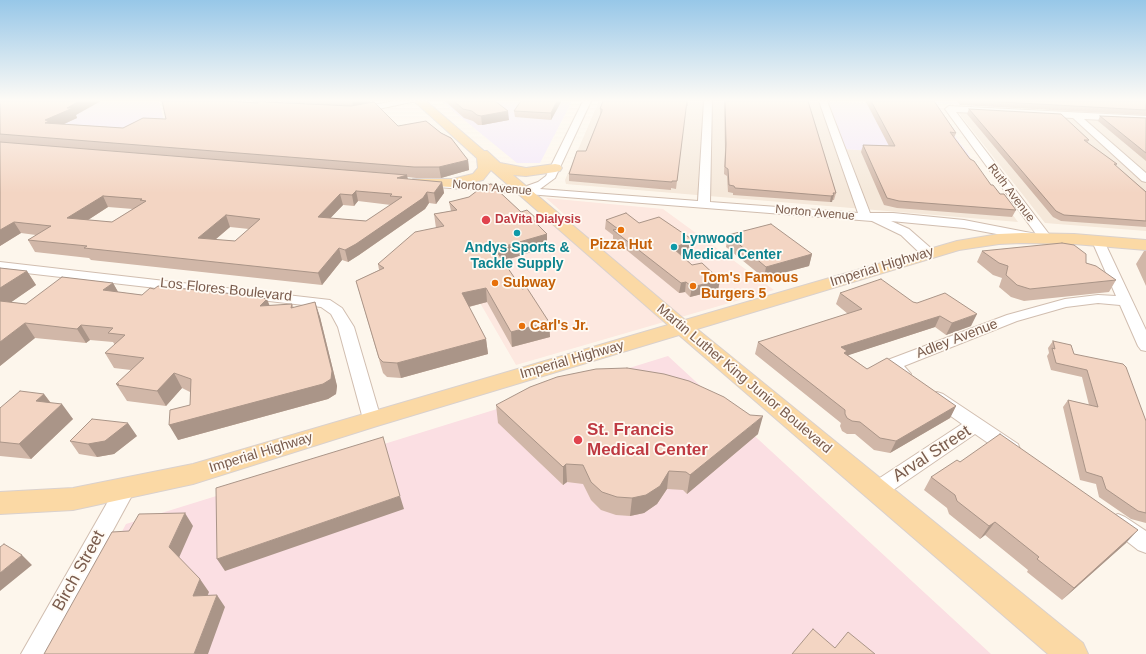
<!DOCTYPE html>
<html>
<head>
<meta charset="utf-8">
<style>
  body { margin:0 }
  canvas { display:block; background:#fdf6ec }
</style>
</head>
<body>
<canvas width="1146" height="654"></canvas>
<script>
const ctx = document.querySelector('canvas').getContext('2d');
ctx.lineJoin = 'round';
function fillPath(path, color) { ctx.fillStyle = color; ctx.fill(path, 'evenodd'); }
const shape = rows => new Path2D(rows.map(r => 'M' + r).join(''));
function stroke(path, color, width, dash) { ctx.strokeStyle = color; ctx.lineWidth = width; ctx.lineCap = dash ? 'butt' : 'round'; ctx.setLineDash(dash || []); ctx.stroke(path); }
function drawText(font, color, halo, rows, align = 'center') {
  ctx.font = font + ' Helvetica,sans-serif'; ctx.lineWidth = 3.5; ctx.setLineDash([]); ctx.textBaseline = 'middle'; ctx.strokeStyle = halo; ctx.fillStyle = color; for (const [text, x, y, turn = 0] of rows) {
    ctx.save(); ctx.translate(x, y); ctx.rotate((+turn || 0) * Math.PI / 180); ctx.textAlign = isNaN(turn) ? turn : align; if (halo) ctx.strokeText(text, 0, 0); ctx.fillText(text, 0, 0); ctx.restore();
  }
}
const residential = shape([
  [599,101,827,101,844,149,971,158,1018,222,566,184,565,180],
  [1040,101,1146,101,1146,231,1045,223,958,112,1058,118]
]);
const commercial = shape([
  [546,198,663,209,774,290,516,365,447,246,564,214]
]);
const education = shape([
  [0,101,159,101,165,124,115,155],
  [441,101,572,101,540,163,517,163],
  [827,101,888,104,887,101,1021,101,1011,108,930,103,971,158,844,149]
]);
const medical = shape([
  [668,356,991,654,56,654,126,524]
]);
const minor = shape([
  [235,101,252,101,266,106,262,109,235,101],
  [395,101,416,101,360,113,356,110,360,107,395,101],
  [583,101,591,101,555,178,540,189,698,201,704,101,712,101,710,202,858,213,819,101,827,101,870,213,893,213,964,220,1036,234,945,109,949,106,1146,116,1146,122,1084,119,1146,173,1146,182,1142,181,1073,118,956,112,1052,238,1046,242,1040,239,1035,241,964,228,891,221,909,229,933,250,934,253,928,257,923,256,901,235,872,221,438,187,433,184,438,181,524,187,538,182,546,176,583,101],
  [1098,237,1104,241,1146,330,1146,351,1141,350,1138,346,1120,305,1098,303,1066,307,1017,321,904,366,911,374,909,378,903,380,897,378,883,365,885,361,1007,315,1065,299,1098,295,1116,296,1092,241,1098,237],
  [0,262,330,300,342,308,354,327,381,419,378,424,372,426,366,424,363,419,338,327,331,314,321,307,0,270,0,262],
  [937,392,943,394,1018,444,1020,449,1018,454,1011,456,1004,454,975,434,883,497,876,499,869,497,866,491,869,485,962,424,931,402,928,398,931,394,937,392],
  [126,480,133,482,136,488,46,654,21,654,119,482,126,480],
  [1118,514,1125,517,1146,531,1146,553,1138,550,1111,529,1108,523,1111,517,1118,514]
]);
const major = shape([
  [414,101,426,101,484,151,487,151,500,163,526,168,555,164,560,165,562,168,560,171,555,172,526,176,513,175,685,320,957,241,999,234,1022,233,1074,234,1146,240,1146,250,1074,244,1022,243,999,244,959,250,697,329,1083,643,1088,654,1048,654,679,335,377,426,193,484,73,510,0,514,0,492,73,488,193,464,668,325,491,170,483,180,452,187,413,185,411,182,413,179,452,179,473,174,478,168,477,158,414,101]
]);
const wall = shape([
  [0,101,76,115,77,118,64,124,123,128,166,119,257,103,257,101,336,105,266,101,370,101,371,102,398,126,468,160,469,170,441,178,416,178,407,177,408,179,442,182,444,193,436,204,429,203,425,209,359,255,348,262,342,260,322,285,91,260,89,258,35,252,28,240,36,235,21,233,0,246],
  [358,201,391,205,366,221,330,218,343,205,354,206],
  [108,207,133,209,112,222,88,220],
  [230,227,249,229,235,241,215,240],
  [445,101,495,101,509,120,482,125,478,125,473,121,464,118],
  [521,101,561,101,561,102,551,120,515,117,514,111],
  [603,101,688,101,688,106,686,106,676,189,671,188,671,190,569,181,569,174,586,151,600,115,600,109],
  [724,101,808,101,836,193,834,200,832,200,832,202,830,202,733,195,733,193,728,192,727,176,724,174,725,150],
  [863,101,934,101,956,133,954,138,970,159,991,185,1016,210,1012,217,897,208,884,205,861,152,863,145,889,146,866,102],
  [957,101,1146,101,1146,115,960,105],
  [969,109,1089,140,1087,143,1117,164,1116,166,1146,192,1146,227,1061,221,1053,217,967,114],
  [1100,116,1146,118,1146,161,1098,121],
  [449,202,521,212,538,220,538,225,547,234,547,247,503,261,522,289,549,322,550,337,512,347,487,302,469,307,486,339,488,354,401,378,387,377,383,373,356,281,379,270,378,264,436,228,434,214,451,211],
  [606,220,639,223,692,250,680,254,692,265,720,280,718,290,690,297,685,292,679,293,613,239,613,235,605,229],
  [728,235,812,254,809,266,764,278,726,247],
  [982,251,1086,263,1116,280,1109,292,1024,301,1011,297,999,287,1002,278,993,275,977,262],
  [1144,251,1146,251,1146,286,1136,264],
  [0,268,27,271,36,285,11,302,26,304,113,283,118,292,142,295,270,306,292,304,294,308,315,302,320,317,337,386,336,394,328,399,178,440,190,405,190,392,182,388,166,406,127,401,116,384,131,370,114,368,105,353,115,345,113,342,90,340,86,343,35,338,0,366],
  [840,293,913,302,971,326,946,335,935,327,848,355,867,369,956,406,950,418,890,453,874,450,855,434,847,434,842,431,840,426,841,423,755,354,758,342,848,314,836,304],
  [1053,341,1074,354,1146,421,1146,524,1146,523,1131,519,1099,497,1096,484,1080,480,1063,407,1068,400,1089,405,1082,377,1051,370,1047,356,1049,353,1048,348],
  [44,394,51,403,73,419,31,459,0,456,0,408],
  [496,405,758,434,687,494,683,490,667,489,657,504,644,513,630,516,616,515,601,510,591,500,583,484,567,482,563,485,498,423],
  [137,436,114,454,97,457,79,454,70,441],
  [960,462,1126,543,1062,600,1027,572,1028,570,985,535,980,539,949,514,947,508,924,490,931,477]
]);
const shadedWall = shape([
  [79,101,101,101,76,115,77,118,53,129,45,123,45,120],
  [352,101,370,101,371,102,353,106],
  [557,101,561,101,561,102,551,120,551,113],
  [508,111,509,120,482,125,481,116],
  [468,160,469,170,441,178,439,167],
  [407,175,409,186,397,178],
  [442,182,444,193,436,204,434,193],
  [356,191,358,201,354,206,352,195],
  [427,192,429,203,425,209,359,255,348,262,345,250],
  [340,194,343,205,321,228,318,217],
  [834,195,832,202,830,202,831,196],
  [103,196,108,207,74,229,67,218],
  [226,215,230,227,203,250,198,238],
  [538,220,538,234,534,221],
  [14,222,21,233,0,246,0,230],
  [547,234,547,247,497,263,495,249],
  [693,240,692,250,672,257,673,248],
  [339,248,342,260,322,285,318,273],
  [812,254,809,266,764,278,766,267],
  [27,271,36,285,0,310,0,288],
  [720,280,718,290,690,297,692,287],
  [686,282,685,292,679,293,681,283],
  [113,283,121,297,103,290],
  [486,288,487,302,464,308,462,293],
  [267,299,273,314,260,306],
  [315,302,320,317,337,386,336,394,328,399,178,440,169,425],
  [977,314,971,326,946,335,952,323],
  [940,316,935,327,846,356,841,347],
  [549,322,550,337,512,347,511,332],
  [25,323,35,338,0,366,0,342],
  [81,325,90,340,86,343,77,329],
  [486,339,488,354,401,378,397,363],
  [174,373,182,388,166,406,157,391],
  [44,394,55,409,36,401],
  [62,404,73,419,31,459,19,444],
  [956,406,950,418,890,453,896,441],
  [763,416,758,434,687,494,690,475],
  [128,423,137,436,114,454,97,457,88,444],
  [566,464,567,482,563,485,563,467],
  [669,471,667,489,657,504,644,513,630,516,632,498],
  [400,496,404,509,225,571,217,559],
  [185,513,193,526,178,560,169,547],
  [995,522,985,535,980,539,989,526],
  [1138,530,1126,543,1062,600,1074,588],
  [22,555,32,565,0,591,0,573],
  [200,579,209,592,202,609,193,596],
  [217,595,225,607,208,654,194,654]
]);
const building = shape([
  [0,101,79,101,67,108,73,108,45,120,49,121,45,123,123,128,143,118,166,119,162,101,229,101,258,103,257,101,263,101,266,102,351,106,374,102,398,126,426,121,441,133,451,138,468,160,439,167,414,167,0,134,0,101],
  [454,101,495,101,508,111,481,116,477,115,472,111,463,109,454,101],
  [521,101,557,101,551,113,514,111,521,101],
  [603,101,687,101,677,181,672,181,672,182,569,174,577,151,586,151,602,111,602,109,600,109,603,101],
  [725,101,808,101,836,193,833,193,834,195,831,196,735,188,734,186,729,185,728,169,725,167,726,144,725,101],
  [871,101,934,101,956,133,950,132,970,159,974,161,991,185,993,185,1000,194,1004,194,1016,210,899,201,887,198,863,145,895,146,871,101],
  [984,101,1146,101,1146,110,984,101],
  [969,109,1061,114,1089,140,1084,140,1117,164,1114,164,1146,192,1146,221,1064,215,1056,211,969,109],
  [1100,116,1146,118,1146,153,1100,116],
  [0,142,407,175,397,178,442,182,434,193,427,192,423,198,356,244,345,250,339,248,318,273,84,248,87,246,28,240,51,226,14,222,0,230,0,142],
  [356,191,392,194,390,196,402,197,366,221,318,217,340,194,352,195,356,191],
  [103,196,142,199,140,200,146,201,112,222,67,218,103,196],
  [226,215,260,219,235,241,198,238,226,215],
  [491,184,521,212,527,210,538,220,534,221,547,234,495,249,522,289,527,288,549,322,511,332,486,288,462,293,486,339,397,363,383,362,379,358,356,281,384,268,378,264,415,232,444,226,434,214,457,210,449,202,469,197,482,187,491,184],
  [626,213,639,223,659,217,693,240,673,248,692,265,702,263,720,280,692,287,686,282,681,283,613,230,618,229,606,220,626,213],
  [771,224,812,254,766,267,728,235,771,224],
  [1062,243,1074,245,1086,254,1086,263,1096,266,1116,280,1030,289,1017,285,1006,275,1008,266,999,263,982,251,1062,243],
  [0,268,27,271,0,288,0,268],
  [62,277,113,283,103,290,142,295,150,288,154,289,158,286,244,295,267,299,260,306,292,304,291,308,315,302,332,371,331,379,323,384,169,425,170,410,190,405,191,379,174,373,157,391,117,385,119,384,116,384,144,358,105,353,125,335,108,333,113,328,81,325,77,329,25,323,0,342,0,301,26,304,62,277],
  [881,279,913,302,917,303,945,293,977,314,952,323,940,316,841,347,847,351,844,353,867,369,887,358,956,406,896,441,880,438,860,422,852,421,847,418,845,414,845,410,758,342,862,309,840,293,881,279],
  [1053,341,1071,345,1074,354,1123,364,1126,367,1146,421,1146,513,1138,511,1106,489,1102,477,1086,472,1068,400,1098,407,1087,370,1056,363,1052,348,1055,349,1053,341],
  [627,368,664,374,689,381,724,397,750,415,763,416,690,475,686,472,669,471,660,486,646,495,632,498,617,497,602,492,591,482,583,465,566,464,563,467,496,405,530,387,557,377,596,369,627,368],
  [20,391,44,394,36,401,62,404,19,444,0,442,0,408,20,391],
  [92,419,128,423,105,441,88,444,70,441,92,419],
  [1000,434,1138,530,1074,588,1037,559,1039,557,995,522,989,526,957,501,955,495,931,477,957,460,960,462,1000,434],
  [383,437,400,496,217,559,216,488,383,437],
  [185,513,169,547,200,579,193,596,217,595,194,654,44,654,112,532,129,531,139,514,185,513],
  [4,544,22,555,0,573,0,547,4,544],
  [813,629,835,648,848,632,875,654,792,654,813,629]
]);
const markers = [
  [486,220,5,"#e0444e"],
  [621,230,4,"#e8710a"],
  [517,233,4,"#0f9aa8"],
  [674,247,4,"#0f9aa8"],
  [495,283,4,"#e8710a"],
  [693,286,4,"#e8710a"],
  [522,326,4,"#e8710a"],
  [578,440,5,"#e0444e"]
];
const farStreetnames = [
  ["Norton Avenue",492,188,5],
  ["Ruth Avenue",1011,193,53],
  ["Norton Avenue",815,213,5]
];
const farHealthnames = [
  ["DaVita Dialysis",495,220]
];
const cultureNames = [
  ["Lynwood",682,239],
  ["Medical Center",682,255],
  ["Andys Sports &",517,248,"center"],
  ["Tackle Supply",517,264,"center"]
];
const foodNames = [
  ["Pizza Hut",621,245,"center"],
  ["Tom's Famous",701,278],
  ["Burgers 5",701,294],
  ["Subway",503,283],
  ["Carl's Jr.",530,326]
];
const streetNames = [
  ["Imperial Highway",882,267,-17],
  ["Los Flores Boulevard",226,290,6],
  ["Adley Avenue",957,339,-21],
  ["Imperial Highway",572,360,-16],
  ["Martin Luther King Junior Boulevard",744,379,40],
  ["Imperial Highway",261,453,-17]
];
const nearHealthnames = [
  ["St. Francis",587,430],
  ["Medical Center",587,450]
];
const nearStreetnames = [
  ["Arval Street",932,454,-33],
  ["Birch Street",79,571,-61]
];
fillPath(residential, '#f5e8da');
fillPath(commercial, '#fde8e0');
fillPath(education, '#f3e8fa');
fillPath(medical, '#fbdfe3');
stroke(minor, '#d1beb0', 2);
stroke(major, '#dad1cd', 2);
fillPath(minor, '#fff');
fillPath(major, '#fbd9a5');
fillPath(wall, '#d1b7a8');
fillPath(shadedWall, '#aa9588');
fillPath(building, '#f3d5c3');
stroke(building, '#aa9588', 1);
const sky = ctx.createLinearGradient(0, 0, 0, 193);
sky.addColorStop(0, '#97c7e8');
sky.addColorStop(0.52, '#fefbf6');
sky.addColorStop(1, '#fefbf600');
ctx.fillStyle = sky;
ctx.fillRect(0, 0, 1146, 193);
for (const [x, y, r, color] of markers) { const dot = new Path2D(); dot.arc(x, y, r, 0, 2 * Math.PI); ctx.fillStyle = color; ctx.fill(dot); stroke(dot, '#fffaf3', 1.5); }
drawText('12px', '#7a5c4d', '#fffaf3', farStreetnames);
drawText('bold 12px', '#be3a42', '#fffaf3', farHealthnames, 'left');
drawText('bold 14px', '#0d838f', '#fffaf3', cultureNames, 'left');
drawText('bold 14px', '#c56008', '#fffaf3', foodNames, 'left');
drawText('14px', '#7a5c4d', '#fffaf3', streetNames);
drawText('bold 17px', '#be3a42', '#fffaf3', nearHealthnames, 'left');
drawText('17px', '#7a5c4d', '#fffaf3', nearStreetnames);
</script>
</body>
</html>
